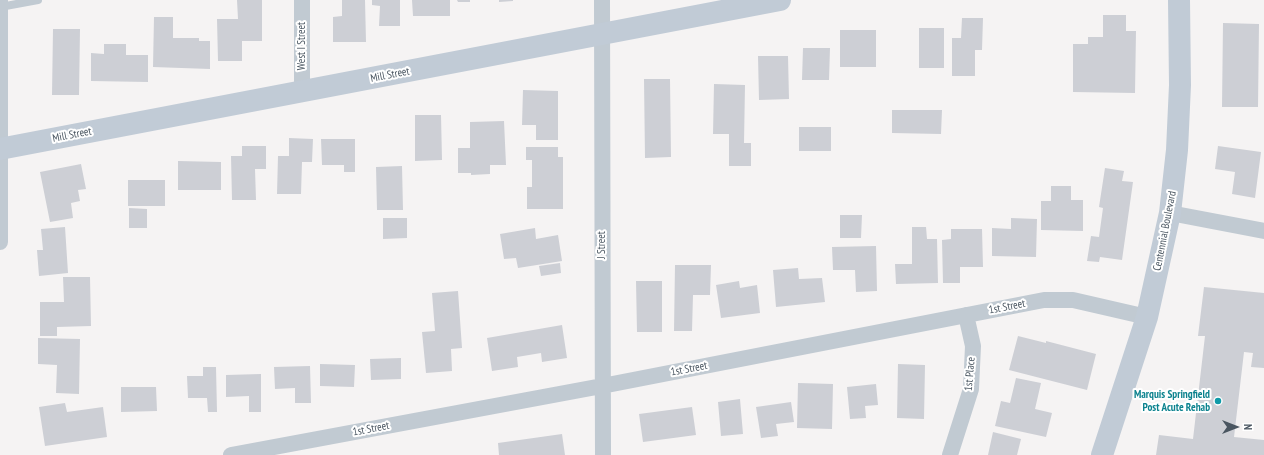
<!DOCTYPE html>
<html>
<head>
<meta charset="utf-8">
<style>
  body { margin:0 }
  #map { position:relative; width:1264px; height:455px; overflow:hidden; background:#f5f3f3; font-family:"PT Sans Narrow",sans-serif }
  canvas { display:block }
  .north { position:absolute; left:1216px; top:407px; width:40px; height:40px; -webkit-text-stroke:3px #fff; paint-order:stroke; rotate:90deg; font-size:11px; font-weight:700; line-height:16px; text-align:center; color:#4a5661 }
  .north::after { content:''; display:block; margin:auto; width:14px; height:18px; background:#4a5661; clip-path:polygon(50% 0,100% 100%,50% 72%,0 100%) }
</style>
</head>
<body>
<div id="map">
<canvas width="1264" height="455"></canvas>
<div class="north">N</div>
</div>
<script>
const ctx = document.querySelector('canvas').getContext('2d');
ctx.lineJoin = 'round';
function fillPath(path, color) { ctx.fillStyle = color; ctx.fill(path, 'evenodd'); }
const shape = rows => new Path2D(rows.map(r => 'M' + r).join(''));
function stroke(path, color, width, dash) { ctx.strokeStyle = color; ctx.lineWidth = width; ctx.lineCap = dash ? 'butt' : 'round'; ctx.setLineDash(dash || []); ctx.stroke(path); }
function drawText(font, color, halo, rows, align = 'center') {
  ctx.font = font + ' "PT Sans Narrow",sans-serif'; ctx.lineWidth = 4; ctx.setLineDash([]); ctx.textBaseline = 'middle'; ctx.strokeStyle = halo; ctx.fillStyle = color; for (const [text, x, y, turn = 0] of rows) {
    ctx.save(); ctx.translate(x, y); ctx.rotate((+turn || 0) * Math.PI / 180); ctx.textAlign = isNaN(turn) ? turn : align; if (halo) ctx.strokeText(text, 0, 0); ctx.fillText(text, 0, 0); ctx.restore();
  }
}
const building = shape([
  [237,0,262,0,262,41,242,41,242,61,218,61,217,19,238,19],
  [342,0,365,0,366,42,333,42,333,17,342,16],
  [372,0,400,0,400,26,379,26,380,6,372,5],
  [412,0,450,0,450,16,413,16],
  [457,0,470,0,470,2,458,2],
  [499,0,513,0,513,1,499,2],
  [1103,15,1126,15,1126,31,1136,31,1135,93,1073,92,1073,44,1088,44,1088,37,1103,37],
  [154,17,173,17,173,38,199,38,199,41,210,41,210,69,153,67],
  [962,18,983,18,982,50,975,50,975,76,952,76,952,38,961,38],
  [1223,23,1259,24,1258,107,1222,107],
  [919,28,944,28,944,68,919,68],
  [53,29,80,29,79,95,52,95],
  [840,30,876,30,876,67,840,67],
  [104,44,126,44,126,55,148,55,148,82,91,81,91,53,104,54],
  [803,48,830,48,829,80,802,80],
  [758,56,788,56,789,99,759,100],
  [644,79,670,79,671,157,645,158],
  [714,84,745,85,744,143,751,143,751,166,729,166,729,134,713,134],
  [523,90,558,91,558,140,536,140,536,125,522,125],
  [892,110,942,110,941,134,892,133],
  [415,115,441,115,442,160,415,161],
  [504,121,506,165,490,165,490,174,471,175,471,173,458,173,458,148,470,148,470,122],
  [799,127,831,127,831,151,799,151],
  [289,138,313,139,312,162,302,162,301,194,277,194,278,156,289,156],
  [321,139,355,139,355,172,344,172,344,165,322,165],
  [242,146,266,146,266,169,255,169,256,200,232,200,231,156,242,156],
  [1218,146,1261,152,1255,198,1232,194,1235,172,1215,169],
  [526,147,558,147,558,157,563,157,563,209,527,209,527,187,532,187,532,160,526,160],
  [178,161,221,162,221,190,178,190],
  [81,164,86,189,78,190,80,201,71,203,73,218,50,222,40,172],
  [402,166,403,210,377,210,376,167],
  [1105,168,1124,171,1122,181,1133,182,1122,260,1100,257,1099,262,1087,261,1091,236,1099,237,1103,208,1099,207],
  [128,180,165,180,165,206,128,206],
  [1051,186,1071,186,1071,200,1083,200,1083,231,1041,230,1041,201,1051,201],
  [129,208,147,209,147,228,129,228],
  [840,215,862,215,861,238,840,238],
  [383,218,407,218,407,238,383,239],
  [1011,218,1037,219,1036,257,992,256,992,228,1011,229],
  [65,227,68,273,39,276,37,250,43,250,41,229],
  [912,227,926,227,927,239,937,239,938,283,896,284,895,264,912,264],
  [535,228,536,239,558,235,562,261,518,268,516,258,504,259,500,234],
  [951,229,982,229,983,267,960,267,960,283,943,283,942,240,951,239],
  [876,246,877,291,856,292,855,270,833,270,832,247],
  [560,263,561,273,541,276,539,266],
  [675,265,711,265,710,295,693,295,692,331,674,331],
  [798,268,799,279,822,278,825,302,776,307,773,270],
  [63,277,90,277,91,326,57,327,57,336,40,336,40,302,64,302],
  [636,281,662,281,662,332,637,332],
  [739,281,740,288,757,285,760,313,721,318,716,285],
  [1204,287,1264,293,1264,368,1251,367,1253,353,1244,352,1234,437,1264,440,1264,455,1156,455,1159,435,1193,439,1205,336,1198,336],
  [458,291,462,348,451,349,452,371,426,373,422,332,435,331,432,293],
  [562,325,567,358,542,362,541,353,517,357,518,367,492,371,487,338],
  [1018,336,1046,343,1046,341,1096,354,1087,390,1009,370],
  [38,338,80,339,79,394,56,393,57,365,38,364],
  [401,358,401,379,371,380,370,359],
  [320,364,355,365,354,387,320,386],
  [898,364,925,365,924,419,897,418],
  [310,366,311,403,295,403,295,388,275,389,274,367],
  [203,367,216,367,217,412,208,412,207,398,188,398,187,376,203,376],
  [261,374,261,412,249,412,249,396,226,397,226,375],
  [1016,378,1041,383,1035,409,1052,413,1046,437,995,426,1001,401,1010,403],
  [798,383,833,384,832,429,797,428],
  [876,384,878,405,865,406,866,418,850,419,847,387],
  [121,387,156,387,157,411,121,412],
  [740,399,743,434,721,436,718,402],
  [791,402,794,422,776,424,778,436,761,438,756,407],
  [65,403,67,412,103,407,107,437,45,446,39,407],
  [692,407,696,435,643,442,639,414],
  [993,432,1021,439,1017,455,988,455],
  [562,434,565,455,499,455,498,443]
]);
const lane = shape([
  [0,7,38,0]
]);
const street = shape([
  [602,0,603,455],
  [302,92,302,0],
  [1170,213,1264,231],
  [0,242,0,0],
  [231,455,602,386,1044,300,1073,300,1147,317],
  [950,455,971,389,973,346,966,315]
]);
const secondary = shape([
  [0,149,780,0],
  [1102,455,1147,317,1170,213,1177,150,1180,85,1179,0]
]);
const markers = [
  [1218,401,4,"#0f9aa8"]
];
const streetNames = [
  ["West I Street",302,46,-90],
  ["Mill Street",390,75,-11],
  ["Mill Street",72,135,-11],
  ["Centennial Boulevard",1165,231,-79],
  ["J Street",602,245,-90],
  ["1st Street",1007,307,-11],
  ["1st Street",689,369,-11],
  ["1st Place",970,374,-85],
  ["1st Street",371,429,-11]
];
const cultureNames = [
  ["Marquis Springfield",1210,395],
  ["Post Acute Rehab",1210,408]
];
fillPath(building, '#cdcfd5');
stroke(lane, '#c1cad2', 8);
stroke(street, '#c1cad2', 16);
stroke(secondary, '#c1cbd6', 22);
for (const [x, y, r, color] of markers) { const dot = new Path2D(); dot.arc(x, y, r, 0, 2 * Math.PI); ctx.fillStyle = color; ctx.fill(dot); stroke(dot, '#fff', 1.5); }
drawText('11px', '#4a5661', '#fff', streetNames);
drawText('bold 11px', '#0d838f', '#fff', cultureNames, 'right');
</script>
</body>
</html>
